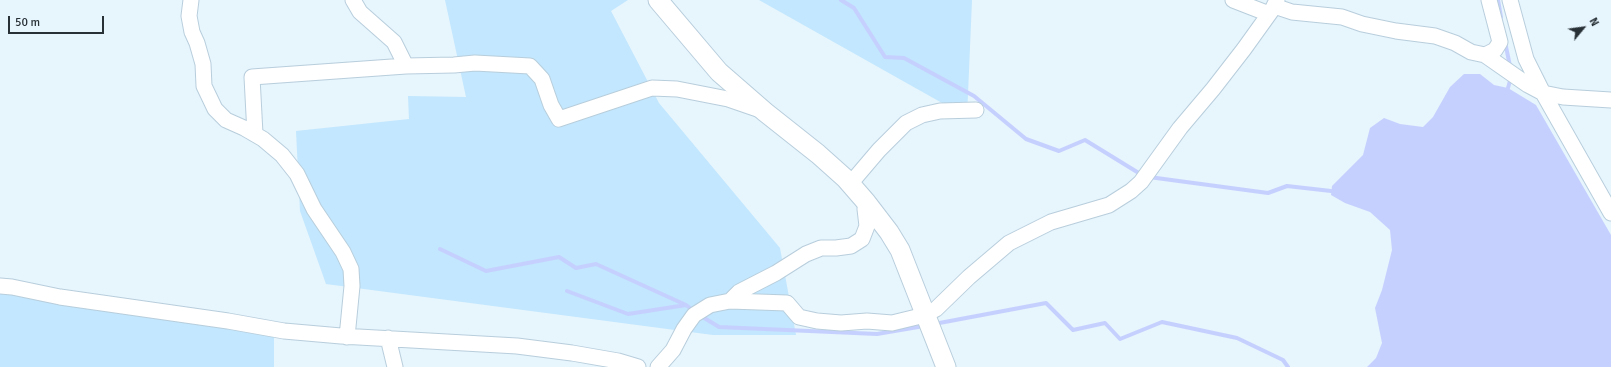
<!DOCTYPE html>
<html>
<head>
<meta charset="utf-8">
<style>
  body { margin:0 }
  #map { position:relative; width:1611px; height:367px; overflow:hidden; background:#e7f5fd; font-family:Signika,sans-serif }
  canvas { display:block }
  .north { position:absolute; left:1563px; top:8px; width:40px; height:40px; -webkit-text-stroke:3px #e7f5fd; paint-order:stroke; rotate:61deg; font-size:11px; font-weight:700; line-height:16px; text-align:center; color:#283136 }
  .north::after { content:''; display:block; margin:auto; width:14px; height:18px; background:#283136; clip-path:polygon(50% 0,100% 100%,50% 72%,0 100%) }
  .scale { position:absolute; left:8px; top:16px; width:96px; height:18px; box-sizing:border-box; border:2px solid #283136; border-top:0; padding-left:5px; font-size:12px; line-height:14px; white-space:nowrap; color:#283136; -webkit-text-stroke:3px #e7f5fd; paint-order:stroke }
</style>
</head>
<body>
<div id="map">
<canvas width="1611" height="367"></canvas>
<div class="north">N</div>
<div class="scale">50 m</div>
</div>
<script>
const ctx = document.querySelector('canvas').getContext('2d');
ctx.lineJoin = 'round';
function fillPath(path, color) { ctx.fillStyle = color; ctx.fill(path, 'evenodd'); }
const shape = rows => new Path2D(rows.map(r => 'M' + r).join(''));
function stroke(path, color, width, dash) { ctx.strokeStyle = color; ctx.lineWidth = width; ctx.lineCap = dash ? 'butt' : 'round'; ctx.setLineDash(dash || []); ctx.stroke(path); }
const green = shape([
  [445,0,628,0,611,11,659,103,780,248,796,335,713,335,326,284,300,211,296,131,409,119,408,96,466,97],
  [759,0,972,0,967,117],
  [0,289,274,334,274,367,0,367]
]);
const water = shape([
  [1464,74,1480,74,1494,85,1508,88,1536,105,1611,235,1611,367,1367,367,1376,358,1382,343,1375,308,1382,290,1392,250,1390,230,1370,212,1345,203,1331,195,1332,186,1363,155,1370,128,1384,118,1400,124,1423,127,1433,117,1450,87]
]);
const stream = shape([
  [841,0,854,8,885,57,904,58,974,96,1026,139,1059,151,1085,140,1142,175],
  [1498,0,1501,17],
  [1505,42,1510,66],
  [1508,88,1511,77],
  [1149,177,1268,193,1287,186,1331,191],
  [440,249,486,271,559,257,576,268,596,264,686,305,694,311],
  [567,291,628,314,686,305],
  [701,316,719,327,877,334,924,326],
  [934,324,1046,303,1073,330,1105,323,1120,339,1162,322,1237,338,1283,360,1288,367]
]);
const minor = shape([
  [191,0,189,16,192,32,197,43,203,64,204,86,215,109,226,120,244,128,263,139,282,155,297,174,314,209,343,252,351,269,352,286,347,337],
  [353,0,360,12,394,42,406,66],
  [1233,0,1269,14],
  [1510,0,1526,59,1543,93,1611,213],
  [1274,6,1292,12,1342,17,1362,24,1396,31,1435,36,1455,43,1471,52,1485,55,1495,50,1500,42,1489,0],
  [1485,55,1528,85,1543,93,1563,97,1611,100],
  [255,134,252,77,406,66,454,65,475,63,530,66,542,79,551,105,559,119,652,88,677,89,728,99,760,110],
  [850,184,879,150,906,123,922,115,940,111,976,110],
  [0,286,12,287,60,297,228,321,284,331,341,336,517,346,572,353,618,361,638,367],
  [730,301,739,292,776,273,806,254,821,248,836,248,851,246,862,239,867,226,865,209,866,202],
  [388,338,395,367],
  [658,367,673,350,684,329,694,315,710,305,730,301,787,303,799,317,817,321,841,323,867,321,892,323,925,315,936,309,969,277,1009,243,1051,222,1109,205,1131,191,1141,182,1180,128,1213,89,1244,49,1272,10,1277,0]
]);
const tertiary = shape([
  [658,0,719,72,765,112,818,154,846,179,866,202,889,232,900,250,946,367]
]);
fillPath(green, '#c2e7fe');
fillPath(water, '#c6d0fe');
stroke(stream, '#c6d0fe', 4);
stroke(minor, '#b8cedc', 17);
stroke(tertiary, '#b8cedc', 21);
stroke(minor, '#fff', 15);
stroke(tertiary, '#fff', 19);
</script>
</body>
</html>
